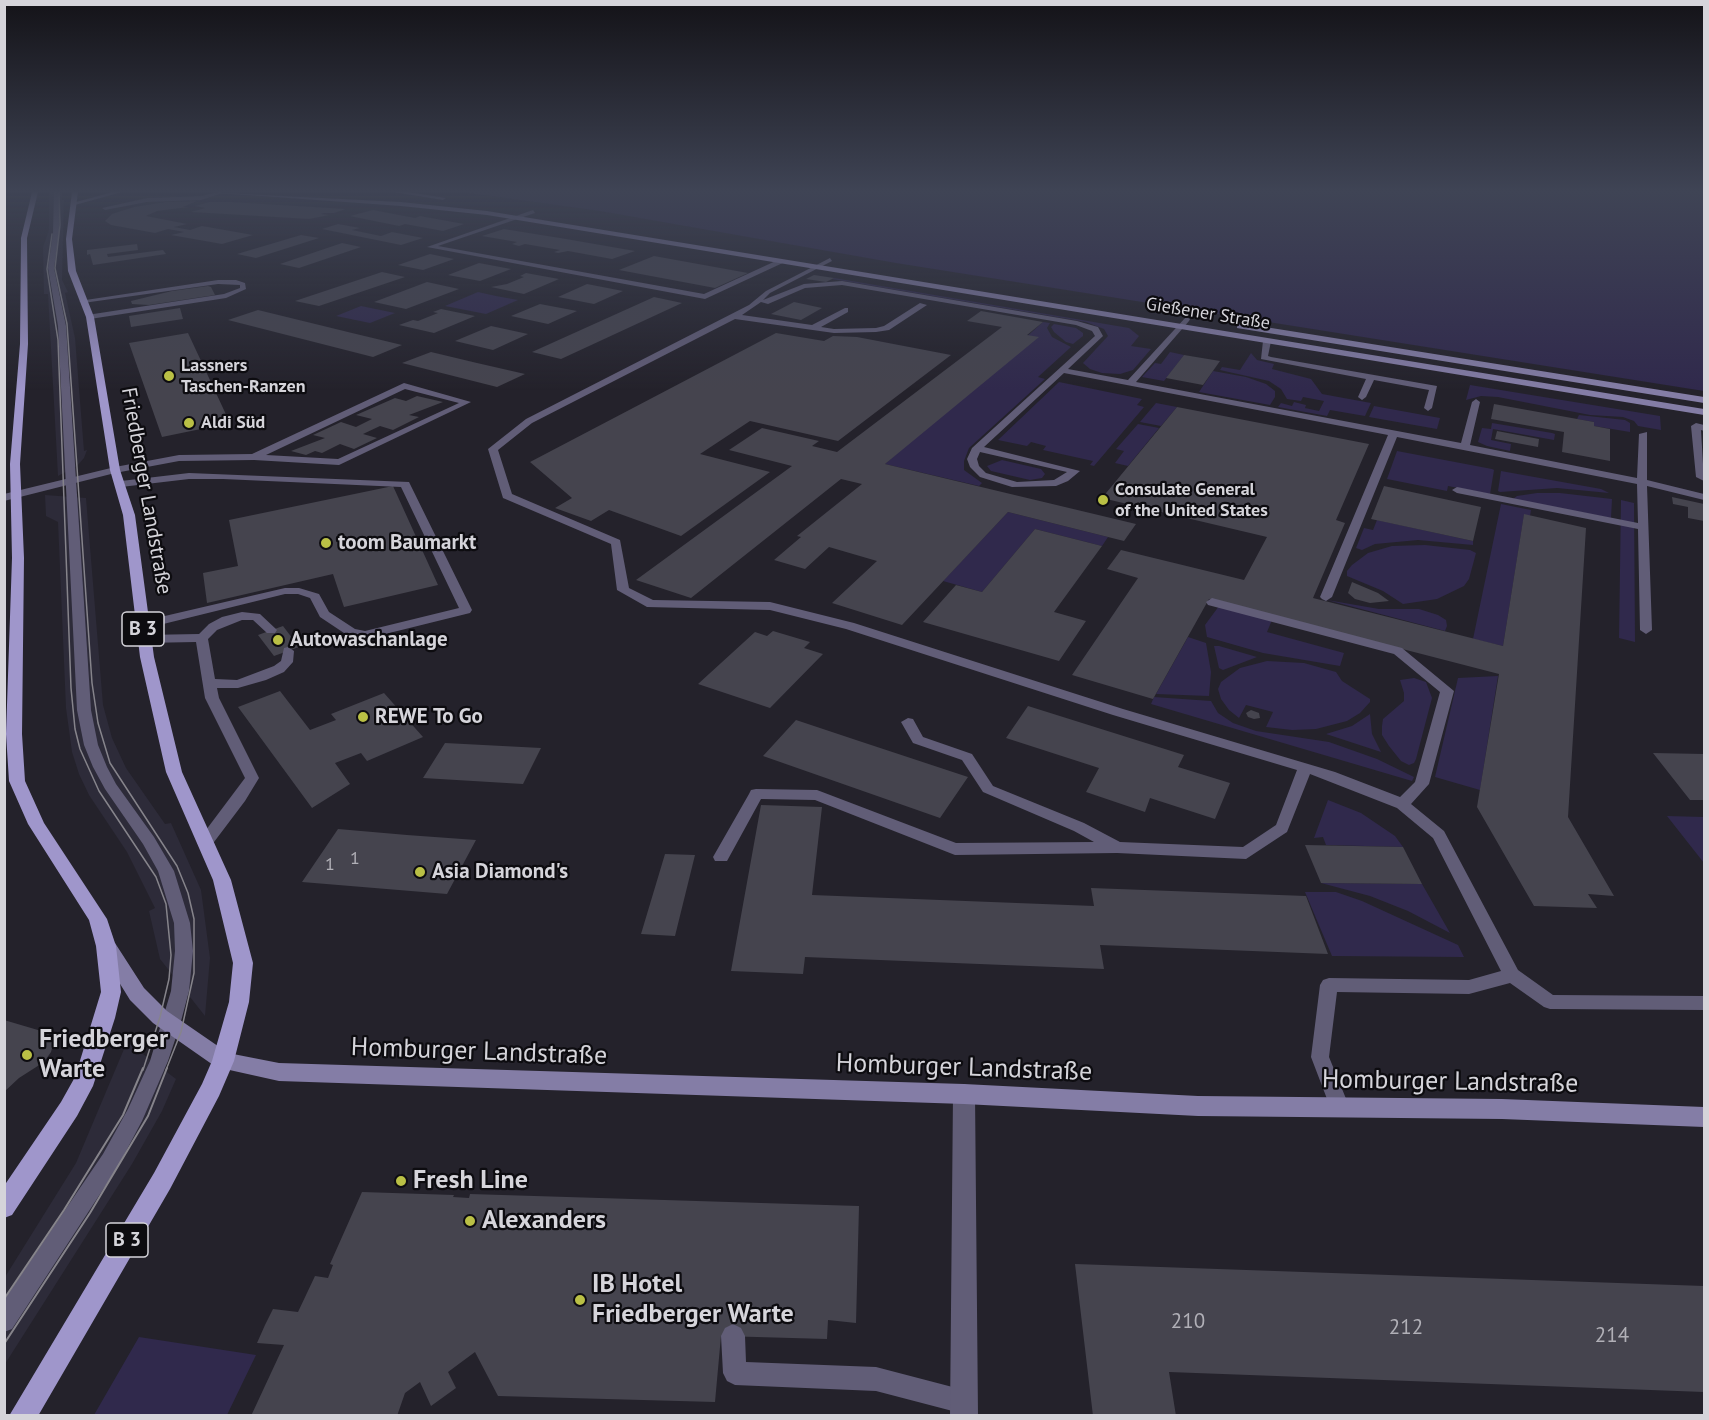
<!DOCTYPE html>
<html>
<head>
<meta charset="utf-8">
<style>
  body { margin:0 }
  #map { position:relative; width:1709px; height:1420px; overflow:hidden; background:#24222b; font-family:"PT Sans",sans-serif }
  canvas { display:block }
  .frame { position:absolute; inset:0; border:6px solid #d5d4da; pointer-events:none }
</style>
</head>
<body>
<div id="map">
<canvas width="1709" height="1420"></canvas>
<div class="frame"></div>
</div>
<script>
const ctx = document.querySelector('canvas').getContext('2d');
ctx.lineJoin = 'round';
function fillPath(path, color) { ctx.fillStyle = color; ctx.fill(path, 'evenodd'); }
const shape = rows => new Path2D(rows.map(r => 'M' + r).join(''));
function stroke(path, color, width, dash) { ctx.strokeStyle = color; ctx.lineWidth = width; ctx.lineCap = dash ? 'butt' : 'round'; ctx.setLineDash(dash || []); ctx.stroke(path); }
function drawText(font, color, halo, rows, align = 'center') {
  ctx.font = font + ' "PT Sans",sans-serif'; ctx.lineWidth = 4.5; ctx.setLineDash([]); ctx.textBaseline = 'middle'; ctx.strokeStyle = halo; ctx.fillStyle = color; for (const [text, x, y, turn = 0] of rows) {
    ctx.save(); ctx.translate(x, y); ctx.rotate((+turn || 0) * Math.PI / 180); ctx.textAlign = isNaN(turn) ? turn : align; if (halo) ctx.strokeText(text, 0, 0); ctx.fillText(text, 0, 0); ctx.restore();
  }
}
const built = shape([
  [49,192,62,192,62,200,64,200,62,280,68,292,65,293,75,338,84,451,87,450,84,458,77,466,58,476,48,294,44,294,43,247,49,230],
  [45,495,86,498,103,705,112,738,126,768,165,824,171,823,201,890,210,958,205,1016,160,959,149,911,155,908,127,852,89,795,79,774,72,752,66,708,58,522,46,516],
  [127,1042,176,1079,162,1111,132,1164,5,1364,5,1277,76,1163]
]);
const green = shape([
  [462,192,1704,192,1704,391,896,263,600,211],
  [834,278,1129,328,1139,336,1131,346,1151,349,1133,370,1120,374,1102,373,1090,369,1083,363,1108,336,1104,329,1086,322,832,279],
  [478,292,496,296,518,300,486,314,445,306],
  [361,306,395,313,370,323,336,316],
  [1043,322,1050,323,1047,328,1052,337,1071,347,1038,377,1045,379,969,448,964,461,964,470,982,483,979,486,885,464],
  [1054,324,1076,328,1083,333,1083,336,1073,344,1066,342,1054,332,1051,327],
  [1170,352,1184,355,1164,381,1142,377,1155,363,1161,364],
  [1251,353,1257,360,1274,364,1272,369,1311,379,1322,394,1371,403,1365,416,1330,410,1327,416,1278,407,1281,403,1292,406,1294,402,1306,405,1305,408,1319,411,1324,401,1303,397,1301,401,1287,399,1281,389,1269,381,1220,370,1222,367,1240,370],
  [1213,371,1246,377,1266,384,1275,391,1275,397,1270,405,1199,392],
  [1059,382,1142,399,1137,405,1144,407,1094,466,1090,465,1093,461,1043,450,1046,446,1031,442,1027,446,998,440],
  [1470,385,1660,416,1661,430,1638,426,1634,421,1623,417,1590,415,1498,397,1481,396,1466,400],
  [1156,403,1177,407,1161,426,1140,422],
  [1374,406,1440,418,1437,429,1369,417],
  [1579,415,1625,420,1630,423,1630,432,1594,426,1594,422,1577,419],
  [1492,423,1552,433,1555,434,1554,440,1493,429,1491,440,1511,444,1510,451,1487,446,1478,442,1482,428,1491,429],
  [1138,424,1159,428,1128,466,1115,463,1124,451,1116,449],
  [1397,451,1492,469,1494,470,1490,494,1448,486,1447,491,1387,479],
  [1002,460,1041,469,1045,474,1042,478,1030,480,991,471,987,466],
  [1501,471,1601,489,1609,493,1557,488,1500,492,1498,491],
  [1537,493,1560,493,1612,499,1611,518,1513,499,1517,496],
  [1621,500,1634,503,1635,642,1619,638],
  [1501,504,1531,510,1530,516,1524,515,1503,646,1473,639],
  [1008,512,1108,537,1102,546,1035,529,982,592,943,581],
  [1377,520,1473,541,1473,545,1418,540,1375,544,1362,550,1356,548,1364,528,1373,530],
  [1425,545,1470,550,1476,553,1469,579,1464,586,1437,599,1403,604,1383,591,1347,576,1347,571,1352,565,1368,553,1392,546],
  [1327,600,1379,609,1419,609,1438,615,1446,620,1447,626,1445,631],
  [1219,606,1272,620,1267,632,1344,653,1340,666,1263,653,1207,637,1205,625],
  [1188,637,1206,643,1211,672,1209,696,1156,694],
  [1214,646,1219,646,1257,657,1223,670,1219,668],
  [1267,661,1304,663,1336,672,1342,681,1370,699,1370,702,1360,713,1347,721,1316,729,1292,730,1266,727,1273,712,1246,705,1239,718,1229,710,1221,699,1218,689,1221,682,1240,668],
  [1498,676,1480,790,1435,777,1458,678],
  [1414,678,1426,682,1432,698,1416,759,1414,763,1409,765,1401,761,1389,746,1382,735,1382,726,1383,719,1404,701,1404,693,1400,680],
  [1154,697,1211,701,1218,713,1233,723,1256,731,1329,742,1377,759,1414,777,1412,781,1151,704],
  [1370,714,1372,734,1381,752,1326,734,1352,726],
  [1328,800,1361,813,1395,836,1403,847,1326,845,1323,837,1314,838],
  [1667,816,1704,817,1704,863],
  [1321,883,1422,884,1450,933,1408,911,1370,896],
  [1305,892,1336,892,1362,901,1458,945,1464,957,1332,956],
  [139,1337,256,1355,227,1415,94,1415]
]);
const building = shape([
  [197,201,183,207,189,207,157,211,146,216,187,224,174,227,190,230,202,226,253,235,222,244,171,235,184,232,168,229,155,233,111,225,105,221,112,214,134,207,165,202],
  [209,202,231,202,346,209,334,213,324,213,321,214,329,215,309,219,191,212,205,208,195,206],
  [373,210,415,218,420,216,464,224,443,231,405,224,399,226,350,216],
  [338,224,360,228,352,230,381,236,392,232,423,238,401,245,322,229],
  [504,229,566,239,635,251,612,259,568,251,558,253,554,252,560,250,525,244,519,246,512,244,517,242,482,236],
  [301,235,319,238,256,258,237,254],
  [342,243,361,247,299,268,280,264],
  [137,244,138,250,107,254,108,257,163,250,166,254,93,265,90,254,87,255,87,250],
  [430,254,454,259,423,270,398,265],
  [654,256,748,273,715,288,619,270],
  [479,263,511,269,480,281,448,275],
  [382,272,405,277,319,306,295,301],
  [526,273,559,279,524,294,491,287,507,284,524,277,520,276],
  [814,275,834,278,826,282,806,279],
  [427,282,459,289,406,309,374,302],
  [587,284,623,291,594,304,558,297],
  [208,286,211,287,215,295,149,305,132,304,131,301,172,291],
  [654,297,682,303,561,359,532,352],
  [794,302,822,308,801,320,771,314],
  [540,304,577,311,548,324,511,316],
  [180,308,183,319,131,327,129,316],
  [441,309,475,316,434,333,399,325,413,320,418,321,438,313,433,312],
  [258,310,352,333,402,345,373,357,228,320],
  [981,311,1043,322,1027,335,1039,337,885,464,1136,524,1124,541,1008,512,902,625,832,603,877,561,829,547,805,569,774,560,801,537,797,536,862,484,841,479,691,598,636,580,792,466,729,450,762,428,819,441,812,446,837,452,1002,327,967,321],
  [491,326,528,334,493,350,455,341],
  [188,333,230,423,162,437,129,343],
  [776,333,824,341,833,336,857,337,951,355,838,441,750,421,700,454,770,472,681,536,609,510,591,521,555,508,572,498,530,462],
  [431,352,477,363,525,374,497,387,402,363],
  [1184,355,1220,361,1203,385,1166,378],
  [417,396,443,402,409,415,419,417,393,430,380,426,363,434,377,438,354,449,340,444,322,453,315,451,306,455,291,451,325,438,313,435,341,422,356,427,372,419,356,415,395,398,406,401],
  [1494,404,1594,422,1594,426,1610,429,1610,461,1562,452,1564,432,1491,419],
  [1177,407,1369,444,1336,520,1345,523,1313,598,1503,646,1524,514,1586,528,1568,817,1614,896,1588,894,1597,908,1534,906,1477,807,1499,674,1209,599,1153,699,1072,675,1138,578,1107,569,1121,550,1244,580,1267,537,1102,498],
  [1497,431,1539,439,1538,447,1495,439],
  [393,486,438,585,344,607,333,574,207,603,203,573,238,566,229,520],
  [1384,486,1481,507,1473,541,1371,519],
  [1672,497,1704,504,1704,521,1688,518,1688,507,1673,504],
  [1035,529,1102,546,1054,612,1086,621,1059,661,923,622,956,585,982,592],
  [1352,582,1378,593,1389,601,1370,603,1355,599,1348,593],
  [283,626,299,647,274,656,258,635],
  [773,631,810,642,804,648,823,654,770,708,698,684,755,632,767,636],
  [280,691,310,730,336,720,331,714,384,693,423,737,367,761,361,753,335,763,350,784,312,808,238,707],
  [1028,706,1184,755,1178,767,1230,783,1215,819,1150,798,1145,812,1086,792,1099,768,1006,738],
  [1251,710,1259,713,1260,718,1254,719,1248,717,1246,713],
  [796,720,856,740,968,777,940,818,763,756],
  [445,743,541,748,523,784,423,778],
  [1653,753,1704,754,1704,800,1690,800],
  [761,805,822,807,812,895,1094,906,1091,888,1306,896,1328,954,1100,945,1104,969,805,957,803,974,731,971],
  [338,829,407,835,476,840,447,894,302,882],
  [1305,845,1403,847,1422,884,1321,883],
  [665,854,695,855,675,936,641,934],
  [4,1020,48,1033,54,1041,51,1052,44,1062,19,1078,4,1092],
  [362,1192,454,1195,453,1197,469,1198,470,1194,859,1206,856,1323,828,1320,827,1339,721,1336,715,1402,498,1396,475,1352,448,1372,456,1388,431,1406,420,1382,405,1393,397,1416,251,1416,284,1345,257,1343,265,1325,273,1309,298,1312,315,1276,328,1278,333,1265,330,1264],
  [1075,1264,1704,1286,1704,1392,1169,1372,1176,1416,1093,1416]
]);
const lane = shape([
  [54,192,59,192,59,233,54,268,66,326,91,710,98,745,107,767,116,784,154,837,174,871,190,923,193,951,189,991,180,1025,168,1061,142,1121,117,1168,12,1329,4,1332,4,1300,103,1154,128,1109,150,1061,171,991,175,951,174,923,158,871,143,844,105,789,93,767,84,745,77,710,58,326,48,268,53,233,54,192],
  [219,192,223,193,201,200,147,202,105,210,102,208,147,198,201,196,219,192],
  [830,258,832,261,770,293,763,300,804,284,842,281,1077,321,1098,327,1103,336,1068,369,1128,380,1186,317,1190,319,1189,321,1136,382,1461,443,1472,402,1476,399,1480,402,1470,445,1637,478,1639,434,1647,432,1647,480,1704,494,1704,500,1647,486,1652,630,1646,634,1640,630,1638,529,1457,493,1452,490,1457,487,1638,523,1637,484,1397,437,1332,597,1326,601,1322,599,1320,597,1388,435,1064,373,984,447,1080,471,1068,481,1056,486,1012,487,980,477,970,467,967,459,972,448,1095,336,1092,331,1076,325,842,285,805,288,768,304,761,302,742,315,812,325,845,308,848,308,848,312,821,327,834,329,876,328,884,326,920,303,927,305,889,330,876,332,834,333,735,319,532,423,498,450,512,494,620,540,629,588,653,600,770,602,854,623,1123,709,1335,772,1400,797,1415,782,1440,692,1394,654,1208,605,1206,602,1212,598,1402,648,1454,691,1429,784,1411,804,1444,831,1518,970,1553,995,1704,996,1704,1010,1550,1009,1544,1007,1510,983,1469,994,1337,992,1329,1057,1349,1106,1346,1112,1339,1115,1332,1112,1311,1057,1320,985,1323,980,1329,978,1469,980,1501,971,1433,838,1397,808,1310,774,1287,832,1246,859,1117,853,955,855,815,800,761,799,727,861,715,861,713,857,749,794,751,790,756,789,817,790,956,843,1094,842,1074,831,983,792,962,760,913,743,901,722,908,718,913,719,923,737,972,754,993,786,1084,823,1120,842,1243,847,1276,825,1297,770,1113,715,846,629,770,610,647,607,617,590,611,544,503,498,488,449,526,419,749,305,766,291,830,258],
  [980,452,1067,472,1054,480,1017,482,986,473,979,466,977,459,980,452],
  [218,280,236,280,245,283,246,289,226,298,90,319,87,319,87,315,224,294,240,288,240,285,218,284,83,303,79,301,218,280],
  [1267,339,1271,341,1268,356,1271,357,1437,386,1432,408,1428,411,1424,408,1429,390,1374,380,1366,397,1362,400,1358,397,1366,379,1261,359,1263,341,1267,339],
  [404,383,471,402,339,465,254,460,179,461,115,473,110,470,115,467,179,455,252,454,404,383],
  [405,389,459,403,338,459,266,455,405,389],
  [1696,423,1704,425,1704,431,1701,430,1704,481,1696,477,1691,426,1696,423],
  [189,473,409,482,472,610,470,613,365,639,347,635,320,617,310,598,298,594,285,594,143,629,139,628,137,625,139,622,285,588,299,588,319,594,329,612,355,629,365,631,459,608,401,487,223,479,189,479,121,487,116,484,121,481,189,473],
  [242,612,260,614,277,630,275,633,267,633,253,620,242,620,217,630,208,639,215,679,237,680,274,666,281,661,284,648,288,647,294,651,293,662,284,672,266,680,238,688,217,688,219,698,259,778,245,801,211,846,205,848,199,846,197,842,245,778,205,698,196,642,144,643,138,639,144,635,199,634,209,624,222,617,242,612],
  [733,1324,741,1328,745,1336,746,1362,876,1367,964,1390,973,1393,976,1402,973,1411,964,1414,876,1391,735,1385,727,1381,723,1373,721,1336,725,1328,733,1324]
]);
const street = shape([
  [533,210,535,213,438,246,704,294,780,259,787,261,705,299,427,247,533,210],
  [115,467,119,468,119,472,4,501,4,494,115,467],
  [964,1084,972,1087,975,1094,978,1416,950,1416,953,1094,956,1087,964,1084]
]);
const secondary = shape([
  [113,192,122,192,75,205,72,203,113,192],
  [204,192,401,202,487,211,1704,409,1704,415,487,215,401,206,204,192],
  [393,192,408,192,446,198,443,200,393,192],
  [1240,323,1704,397,1704,403,1237,328,1237,324,1240,323],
  [108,940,115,943,144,988,167,1011,228,1053,279,1063,964,1084,1198,1096,1502,1099,1704,1107,1704,1127,1502,1119,1198,1116,964,1104,279,1081,216,1067,153,1023,130,1000,101,953,98,948,101,943,108,940]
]);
const primary = shape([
  [32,192,38,192,27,238,28,344,20,464,24,558,22,734,25,781,44,823,107,919,116,946,121,992,115,1018,93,1086,77,1116,12,1215,4,1218,4,1186,61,1102,75,1077,101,992,96,946,89,920,28,824,9,781,6,734,12,558,10,464,20,344,21,238,32,192],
  [72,192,78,192,72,239,76,271,94,317,120,470,135,515,154,657,182,772,231,880,253,963,249,1002,234,1061,219,1096,170,1189,38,1416,9,1416,154,1173,202,1084,212,1061,229,1002,233,963,213,880,166,772,140,657,123,515,110,470,86,317,68,271,66,239,72,192]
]);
const tramFar1 = shape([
  [59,192,60,225,55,268,67,324,92,683,98,723,110,763,177,866,188,893,194,919,194,973,181,1032,166,1070],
  [52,234,47,269,58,340,71,688,75,729,80,749,99,791,156,877,166,904,171,955,169,979,160,1017,143,1070]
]);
const tram = shape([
  [4,1299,64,1210,123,1115,143,1068],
  [4,1344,90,1213,148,1116,167,1068]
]);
const markers = [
  [169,376,6,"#bac045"],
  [189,423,6,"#bac045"],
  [1103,500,6,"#bac045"],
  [326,543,6,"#bac045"],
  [278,640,6,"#bac045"],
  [363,717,6,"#bac045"],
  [420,872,6,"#bac045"],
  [27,1055,6,"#bac045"],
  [401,1181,6,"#bac045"],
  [470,1221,6,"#bac045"],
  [580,1300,6,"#bac045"]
];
const farStreetnames = [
  ["Gießener Straße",1208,314,9]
];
const farPoinames = [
  ["Lassners",181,366],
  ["Taschen-Ranzen",181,387],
  ["Aldi Süd",201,423],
  ["Consulate General",1115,490],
  ["of the United States",1115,511]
];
const numberNames = [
  ["1",355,859],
  ["1",330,865]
];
const shields = [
  [143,629,42],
  [127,1240,42]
];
const shieldNames = [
  ["B 3",143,629],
  ["B 3",127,1240]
];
const streetNames = [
  ["Friedberger Landstraße",146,491,80]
];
const poiNames = [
  ["toom Baumarkt",338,543],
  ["Autowaschanlage",290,640],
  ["REWE To Go",375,717],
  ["Asia Diamond's",432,872]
];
const nearNumbernames = [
  ["210",1188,1322],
  ["212",1406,1328],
  ["214",1612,1336]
];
const nearPoinames = [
  ["Friedberger",39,1040],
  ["Warte",39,1070],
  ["Fresh Line",413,1181],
  ["Alexanders",482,1221],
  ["IB Hotel",592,1285],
  ["Friedberger Warte",592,1315]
];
const nearStreetnames = [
  ["Homburger Landstraße",479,1052,2],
  ["Homburger Landstraße",964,1068,2],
  ["Homburger Landstraße",1450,1082,1]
];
fillPath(built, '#2d2b39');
fillPath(green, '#30294c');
fillPath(building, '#45444e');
fillPath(lane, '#615d77');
fillPath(street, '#615d77');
fillPath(secondary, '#847da6');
fillPath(primary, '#9f96cb');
stroke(tramFar1, '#86848b', 1.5);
stroke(tram, '#86848b', 2);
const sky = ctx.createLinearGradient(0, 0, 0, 390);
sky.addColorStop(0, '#141318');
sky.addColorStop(0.49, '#3f4455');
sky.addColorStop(1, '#3f445500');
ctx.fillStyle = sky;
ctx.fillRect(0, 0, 1709, 390);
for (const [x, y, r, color] of markers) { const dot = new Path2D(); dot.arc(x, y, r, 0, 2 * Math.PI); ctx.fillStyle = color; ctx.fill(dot); stroke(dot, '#0d0c10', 2); }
drawText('18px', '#d5d4da', '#0d0c10', farStreetnames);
drawText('bold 18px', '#d5d4da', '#0d0c10', farPoinames, 'left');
drawText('18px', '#b1b0b7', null, numberNames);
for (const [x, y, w] of shields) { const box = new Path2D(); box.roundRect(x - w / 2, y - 17, w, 34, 4.5); ctx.fillStyle = '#0d0c10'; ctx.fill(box); stroke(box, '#d5d4da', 1.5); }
drawText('bold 20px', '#d5d4da', null, shieldNames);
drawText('21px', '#d5d4da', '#0d0c10', streetNames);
drawText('bold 21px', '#d5d4da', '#0d0c10', poiNames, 'left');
drawText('21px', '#b1b0b7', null, nearNumbernames);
drawText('bold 26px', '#d5d4da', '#0d0c10', nearPoinames, 'left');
drawText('26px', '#d5d4da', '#0d0c10', nearStreetnames);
</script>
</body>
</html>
